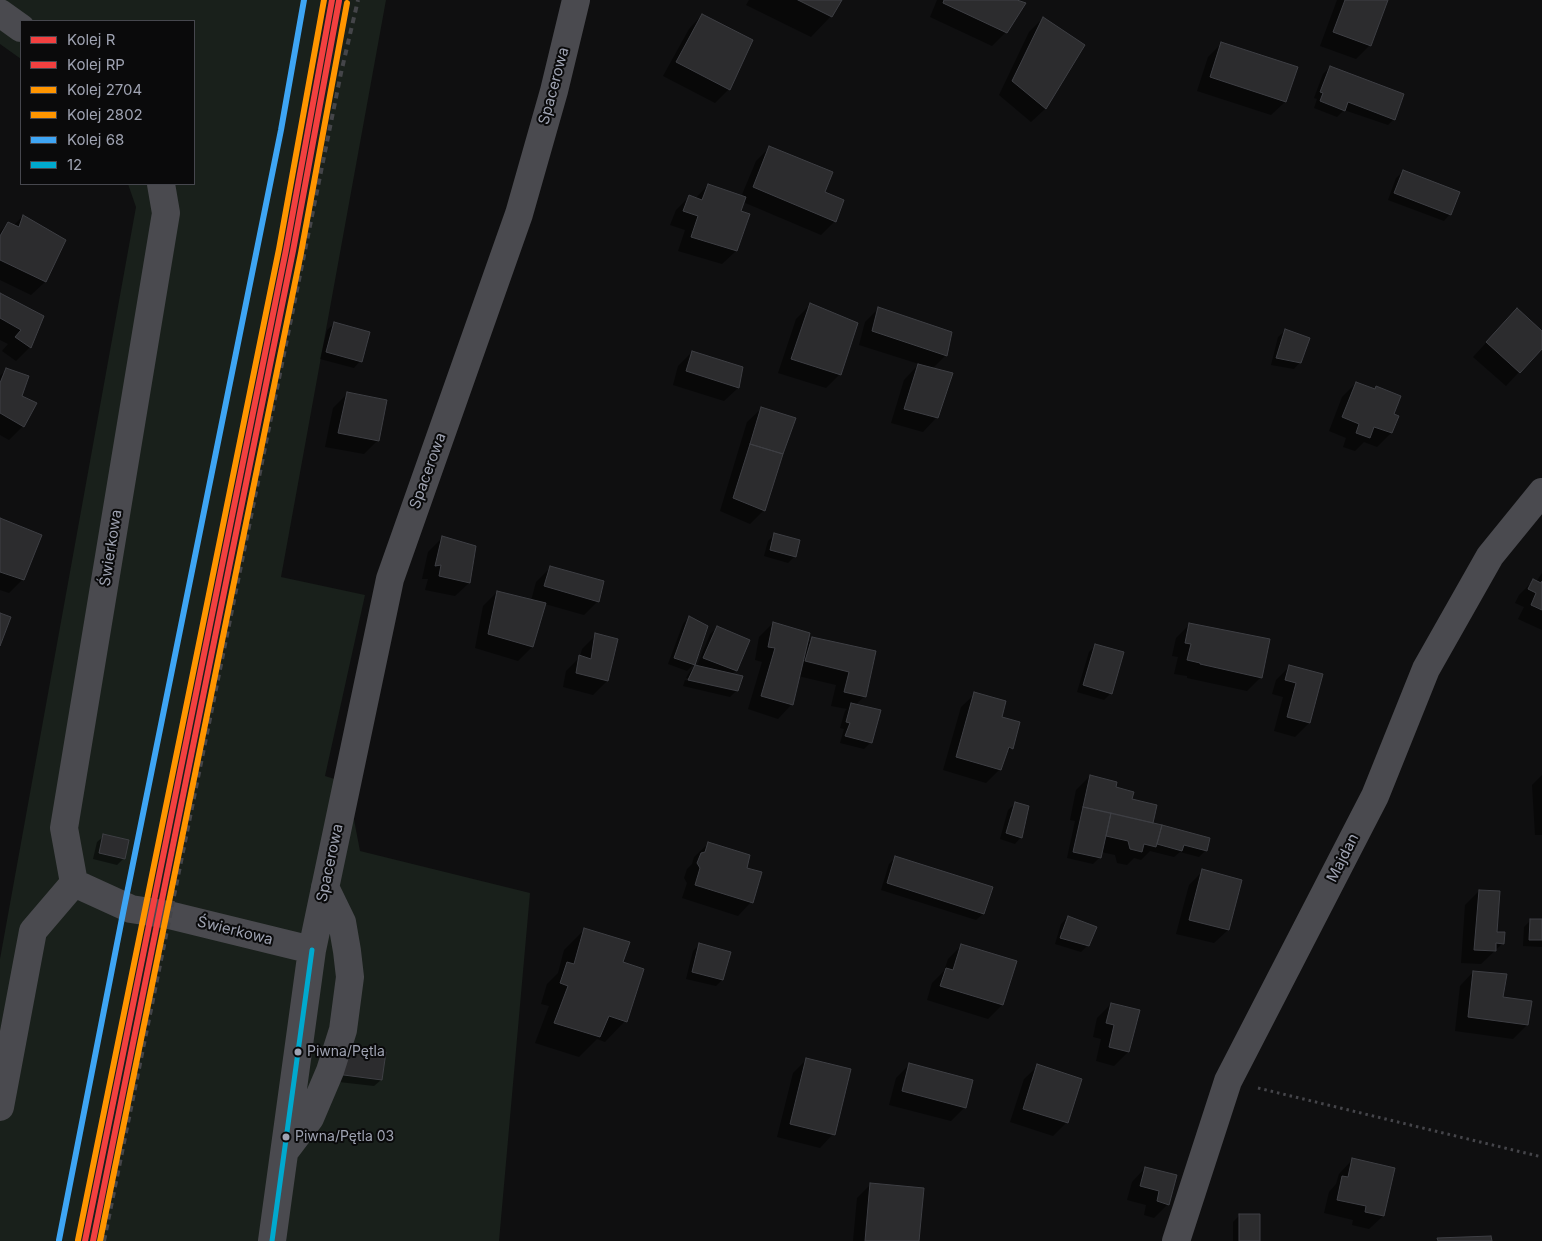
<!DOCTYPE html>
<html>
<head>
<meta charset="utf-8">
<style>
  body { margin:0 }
  #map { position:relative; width:1542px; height:1241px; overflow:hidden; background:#0f0f10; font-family:Inter,sans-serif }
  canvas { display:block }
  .legend { position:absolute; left:20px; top:20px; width:175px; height:165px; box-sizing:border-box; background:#0a0a0b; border:1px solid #46474e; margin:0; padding:6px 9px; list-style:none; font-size:15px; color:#9fa3b2 }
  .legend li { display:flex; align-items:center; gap:10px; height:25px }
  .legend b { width:25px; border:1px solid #46474e }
</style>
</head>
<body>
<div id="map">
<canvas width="1542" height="1241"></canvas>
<ul class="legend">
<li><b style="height:6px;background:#f24040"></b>Kolej R</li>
<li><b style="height:6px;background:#f24040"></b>Kolej RP</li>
<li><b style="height:6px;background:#ff9500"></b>Kolej 2704</li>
<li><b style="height:6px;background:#ff9500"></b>Kolej 2802</li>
<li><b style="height:6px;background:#3ea5f4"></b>Kolej 68</li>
<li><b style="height:6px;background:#00a9ce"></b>12</li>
</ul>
</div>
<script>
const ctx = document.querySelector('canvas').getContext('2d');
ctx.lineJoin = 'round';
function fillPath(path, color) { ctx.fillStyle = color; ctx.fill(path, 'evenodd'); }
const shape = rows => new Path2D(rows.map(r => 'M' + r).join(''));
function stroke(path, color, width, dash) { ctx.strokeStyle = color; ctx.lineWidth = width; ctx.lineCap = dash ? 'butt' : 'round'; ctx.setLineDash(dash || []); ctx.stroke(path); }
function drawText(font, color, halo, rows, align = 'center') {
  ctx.font = font + ' Inter,sans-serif'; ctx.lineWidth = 4; ctx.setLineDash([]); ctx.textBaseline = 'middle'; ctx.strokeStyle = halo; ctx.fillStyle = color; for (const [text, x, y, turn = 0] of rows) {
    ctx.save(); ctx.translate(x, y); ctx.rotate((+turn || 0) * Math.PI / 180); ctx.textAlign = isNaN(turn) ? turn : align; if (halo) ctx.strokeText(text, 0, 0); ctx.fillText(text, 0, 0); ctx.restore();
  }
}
const green = shape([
  [0,0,386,0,281,577,365,595,325,776,347,783,360,851,530,893,499,1241,0,1241,0,959,136,207,128,184,194,184,194,21,21,21,21,59,0,44]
]);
const shadow = shape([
  [749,0,841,0,831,16,811,37,746,5],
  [937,0,1014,0,1006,32,992,46,930,17],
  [1337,0,1386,0,1370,45,1356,59,1320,46],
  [702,15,729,89,715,103,663,76,689,29],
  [1043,18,1083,45,1045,109,1031,122,999,95,1029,32],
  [1222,43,1285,102,1271,115,1197,91,1208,57],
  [1330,67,1394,119,1388,125,1344,110,1337,117,1314,108,1317,99,1314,98,1323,74],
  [770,147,823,193,835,221,821,235,743,202,740,212,736,251,722,264,678,251,685,230,670,225,676,210,689,197,695,199,708,185,741,197,756,161],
  [1403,172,1450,214,1444,221,1388,200,1396,178],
  [23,216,64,240,45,282,31,295,0,280,0,232,8,223,13,226],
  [0,294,43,317,30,347,16,361,2,351,8,344,0,340],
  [810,305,840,374,826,388,778,373,796,319],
  [879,308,946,355,932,369,952,374,936,418,923,432,891,423,904,380,919,364,859,345,865,322],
  [1517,309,1542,332,1542,347,1506,386,1473,357],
  [334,324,360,361,354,368,320,359,327,330],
  [1285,331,1300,362,1294,369,1271,365,1278,337],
  [692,352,738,388,724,401,673,385,678,366],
  [6,370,20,397,23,426,9,440,0,435,0,376],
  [1356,383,1392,415,1397,417,1391,433,1377,447,1364,442,1355,451,1343,447,1346,438,1329,431,1342,397],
  [347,394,378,440,364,454,325,447,333,408],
  [761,409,764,510,750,524,720,511,747,422],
  [0,520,23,579,9,593,0,590],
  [774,535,799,541,794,557,788,563,764,556,768,541],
  [442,538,469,583,455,596,425,590,428,579,422,579,428,552],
  [550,568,598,601,584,615,545,604,532,647,518,661,475,648,483,606,497,592,531,601,536,582],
  [1542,573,1542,630,1518,619,1524,607,1515,603,1519,595,1533,581,1536,582],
  [689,617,694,664,687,671,668,664,683,624],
  [773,623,806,645,812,639,875,652,865,696,855,705,871,742,864,749,840,743,844,729,840,728,845,711,847,709,831,706,836,685,798,676,791,705,778,719,748,709,762,662,755,660,759,637],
  [1190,624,1261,677,1247,691,1187,678,1187,676,1174,674,1178,657,1172,656,1176,638],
  [717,628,748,640,736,671,732,674,737,690,730,697,683,686,685,680,734,691,734,689,686,678,689,673,695,666,697,666,710,634],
  [596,635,616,640,607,681,593,695,563,687,566,671,580,657,582,649],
  [1095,646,1111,693,1104,700,1077,692,1089,652],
  [1290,666,1321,675,1309,723,1295,737,1274,731,1283,697,1272,694,1276,680],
  [975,694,1000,718,1011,748,1005,754,1000,769,986,783,943,770,961,707],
  [1542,775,1542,835,1535,835,1532,785],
  [1090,776,1114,788,1131,800,1152,824,1162,826,1206,850,1199,857,1180,852,1174,857,1150,851,1141,860,1134,858,1127,865,1117,863,1115,855,1101,852,1100,857,1093,864,1067,858,1075,821,1070,820,1076,790],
  [1015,804,1021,837,1015,844,1000,839,1008,810],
  [104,836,124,858,117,865,93,859,97,842],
  [708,844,745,869,751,902,738,916,682,898,687,883,684,878,687,869,692,864,694,857],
  [895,858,983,914,976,920,881,890,889,864],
  [1203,871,1240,881,1228,930,1214,943,1176,934,1189,885],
  [1479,891,1496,933,1503,943,1481,964,1461,963,1465,905],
  [1068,917,1088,945,1081,952,1055,944,1061,924],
  [1531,920,1542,921,1542,947,1523,946,1524,927],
  [585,929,621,963,625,1021,605,1042,597,1039,579,1057,535,1043,549,1006,541,1004,547,984,558,973,564,950],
  [699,945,722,980,716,986,686,979,693,951],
  [962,945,1015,962,1002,1005,988,1019,927,1000,932,983,944,971,948,959],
  [1473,972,1502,998,1531,1002,1527,1025,1513,1039,1455,1031,1460,986],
  [1111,1004,1128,1052,1114,1066,1096,1061,1101,1039,1093,1037,1097,1018],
  [334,1054,381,1080,374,1086,330,1081],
  [807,1059,833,1134,820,1148,777,1137,793,1073],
  [910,1064,965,1107,951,1121,889,1105,896,1078],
  [1038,1066,1067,1122,1053,1136,1010,1122,1024,1079],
  [1352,1160,1383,1216,1369,1229,1352,1225,1353,1220,1324,1213,1329,1192,1336,1184,1339,1174],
  [1145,1168,1168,1204,1154,1218,1144,1215,1146,1205,1127,1200,1132,1182],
  [871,1184,918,1241,853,1241,857,1198],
  [1240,1215,1259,1241,1233,1241,1233,1222]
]);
const building = shape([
  [798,0,842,0,832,17,798,0],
  [944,0,1017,0,1026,3,1007,33,943,3,944,0],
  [1345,0,1388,0,1371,46,1333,32,1345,0],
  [702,14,753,40,730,90,676,62,702,14],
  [1043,17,1085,45,1046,109,1012,81,1043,17],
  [1221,42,1298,67,1286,102,1210,77,1221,42],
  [1330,66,1404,94,1395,120,1348,102,1345,111,1320,101,1323,93,1320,92,1330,66],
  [769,146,833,172,825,192,844,200,836,222,753,187,769,146],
  [1403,170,1460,192,1451,215,1394,193,1403,170],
  [708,184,746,197,741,211,750,214,737,251,691,237,698,216,683,211,689,195,702,200,708,184],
  [23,215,66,240,46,282,0,260,0,236,8,222,19,227,23,215],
  [0,293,44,316,31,348,15,337,21,330,0,318,0,293],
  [810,303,858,323,841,375,791,359,810,303],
  [878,307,952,332,947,356,872,331,878,307],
  [1517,308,1542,331,1542,349,1520,373,1486,342,1517,308],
  [334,322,370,332,362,362,326,352,334,322],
  [1285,329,1310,338,1301,363,1276,358,1285,329],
  [692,351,743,367,739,388,686,371,692,351],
  [918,364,953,373,938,418,904,409,918,364],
  [6,368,29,376,22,396,37,403,24,427,0,413,0,383,6,368],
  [1356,382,1375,389,1376,386,1401,396,1394,414,1399,416,1392,433,1374,427,1370,438,1356,433,1359,424,1342,417,1356,382],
  [347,392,387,400,379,441,338,433,347,392],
  [761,407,796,418,783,454,750,444,761,407],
  [750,444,783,454,765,511,733,498,750,444],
  [0,518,42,535,24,580,0,572,0,518],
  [774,533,800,540,796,557,770,550,774,533],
  [442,536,476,546,470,583,439,576,441,565,435,566,442,536],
  [550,566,604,581,599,602,544,586,550,566],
  [1533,579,1541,583,1542,581,1542,610,1531,605,1536,593,1528,589,1533,579],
  [497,591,546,603,533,647,488,634,497,591],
  [0,613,11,617,0,646,0,613],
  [689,616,708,626,695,665,674,658,689,616],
  [773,622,810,633,793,705,761,696,775,648,768,647,773,622],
  [1189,623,1270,639,1262,678,1200,664,1200,663,1187,660,1191,644,1185,643,1189,623],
  [717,626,750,640,737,671,703,658,717,626],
  [595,633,618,639,608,681,576,673,579,655,591,659,595,633],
  [812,637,876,651,866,697,844,692,849,672,805,661,812,637],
  [1095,644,1124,652,1112,694,1083,685,1095,644],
  [695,665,743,676,738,691,688,680,695,665],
  [1289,665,1323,674,1310,723,1287,717,1296,683,1285,680,1289,665],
  [974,692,1006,701,1002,717,1020,722,1013,749,1009,747,1001,770,956,757,974,692],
  [851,703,881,710,872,743,845,736,850,723,846,722,851,703],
  [1090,775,1117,782,1116,787,1134,792,1132,799,1157,805,1153,823,1083,807,1090,775],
  [1015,802,1029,806,1022,838,1006,833,1015,802],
  [1083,807,1111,813,1101,858,1073,852,1083,807],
  [1111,813,1162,825,1156,847,1144,844,1142,852,1130,849,1128,841,1106,836,1111,813],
  [1162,825,1210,838,1207,851,1184,845,1182,851,1157,844,1162,825],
  [103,834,129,840,125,859,99,853,103,834],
  [708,842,750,855,747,868,762,872,753,903,695,885,700,868,697,863,701,853,705,852,708,842],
  [895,856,993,887,984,914,887,883,895,856],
  [1202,869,1242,880,1229,930,1189,920,1202,869],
  [1479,890,1500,891,1497,932,1505,932,1504,944,1496,943,1496,951,1474,950,1479,890],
  [1068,916,1097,927,1089,946,1060,938,1068,916],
  [1530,919,1542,919,1542,940,1529,940,1530,919],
  [584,928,630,942,623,962,644,969,627,1022,609,1016,600,1037,554,1023,568,986,560,983,567,962,574,964,584,928],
  [699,943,731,952,723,980,692,972,699,943],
  [961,944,1017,961,1003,1005,940,986,946,968,953,970,961,944],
  [1473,971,1507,974,1503,997,1532,1001,1528,1025,1468,1017,1473,971],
  [1111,1003,1140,1010,1129,1052,1109,1047,1114,1025,1106,1023,1111,1003],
  [340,1046,386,1052,382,1080,336,1074,340,1046],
  [806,1058,851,1069,835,1135,790,1124,806,1058],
  [909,1063,973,1080,966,1108,902,1091,909,1063],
  [1037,1064,1082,1079,1068,1123,1023,1109,1037,1064],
  [1352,1158,1395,1168,1384,1216,1365,1212,1366,1206,1337,1200,1342,1176,1348,1177,1352,1158],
  [1145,1167,1177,1175,1169,1205,1157,1201,1159,1191,1140,1186,1145,1167],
  [870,1183,924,1188,919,1241,865,1241,870,1183],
  [1239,1214,1260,1214,1260,1241,1239,1241,1239,1214],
  [1491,1236,1492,1241,1438,1241,1437,1238,1491,1236]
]);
const path = shape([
  [1258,1088,1542,1157]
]);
const minor = shape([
  [0,13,21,28],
  [161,184,166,213,64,828,74,883,131,909,169,915,312,950],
  [0,1107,33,931,74,883],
  [285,1151,310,1118,330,1071,343,1030,350,977,347,951,342,922,325,887],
  [272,1241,312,950,390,579,519,214,554,91,576,0],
  [1176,1241,1228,1081,1375,796,1426,669,1490,556,1542,492]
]);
const rail = shape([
  [104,1241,341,73,358,0]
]);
const bus1 = shape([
  [272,1241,312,950]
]);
const rail1 = shape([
  [85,1241,286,250,332,0]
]);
const rail2 = shape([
  [93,1241,293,251,339,1]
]);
const rail3 = shape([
  [78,1240,279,249,324,0]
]);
const rail4 = shape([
  [100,1241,301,253,347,3]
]);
const rail5 = shape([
  [59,1240,124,908,281,130,304,0]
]);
const markers = [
  [298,1052,4.5,"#9fa3b2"],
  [286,1137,4.5,"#9fa3b2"]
];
const busNames = [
  ["Piwna/Pętla",307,1052],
  ["Piwna/Pętla 03",295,1137]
];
const streetNames = [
  ["Spacerowa",554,86,-75],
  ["Spacerowa",428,471,-70],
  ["Świerkowa",111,548,-81],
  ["Majdan",1343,858,-63],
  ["Spacerowa",330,863,-78],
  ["Świerkowa",235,931,14]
];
fillPath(green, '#19201b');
fillPath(shadow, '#0007');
fillPath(building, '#2c2c2e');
stroke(building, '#3e3f44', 1);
stroke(path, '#45454a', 3, [2.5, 4]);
stroke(minor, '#4a4a4f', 28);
stroke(rail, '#444549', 4, [6, 5]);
stroke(bus1, '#00a9ce', 5);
stroke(rail1, '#f24040', 6);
stroke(rail2, '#f24040', 6);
stroke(rail3, '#ff9500', 6);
stroke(rail4, '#ff9500', 6);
stroke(rail5, '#3ea5f4', 6);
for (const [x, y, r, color] of markers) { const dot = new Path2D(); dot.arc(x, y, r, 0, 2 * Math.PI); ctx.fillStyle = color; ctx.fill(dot); stroke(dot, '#0a0a0b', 2); }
drawText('14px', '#9fa3b2', '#0a0a0b', busNames, 'left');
drawText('15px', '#9fa3b2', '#0a0a0b', streetNames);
</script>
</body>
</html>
